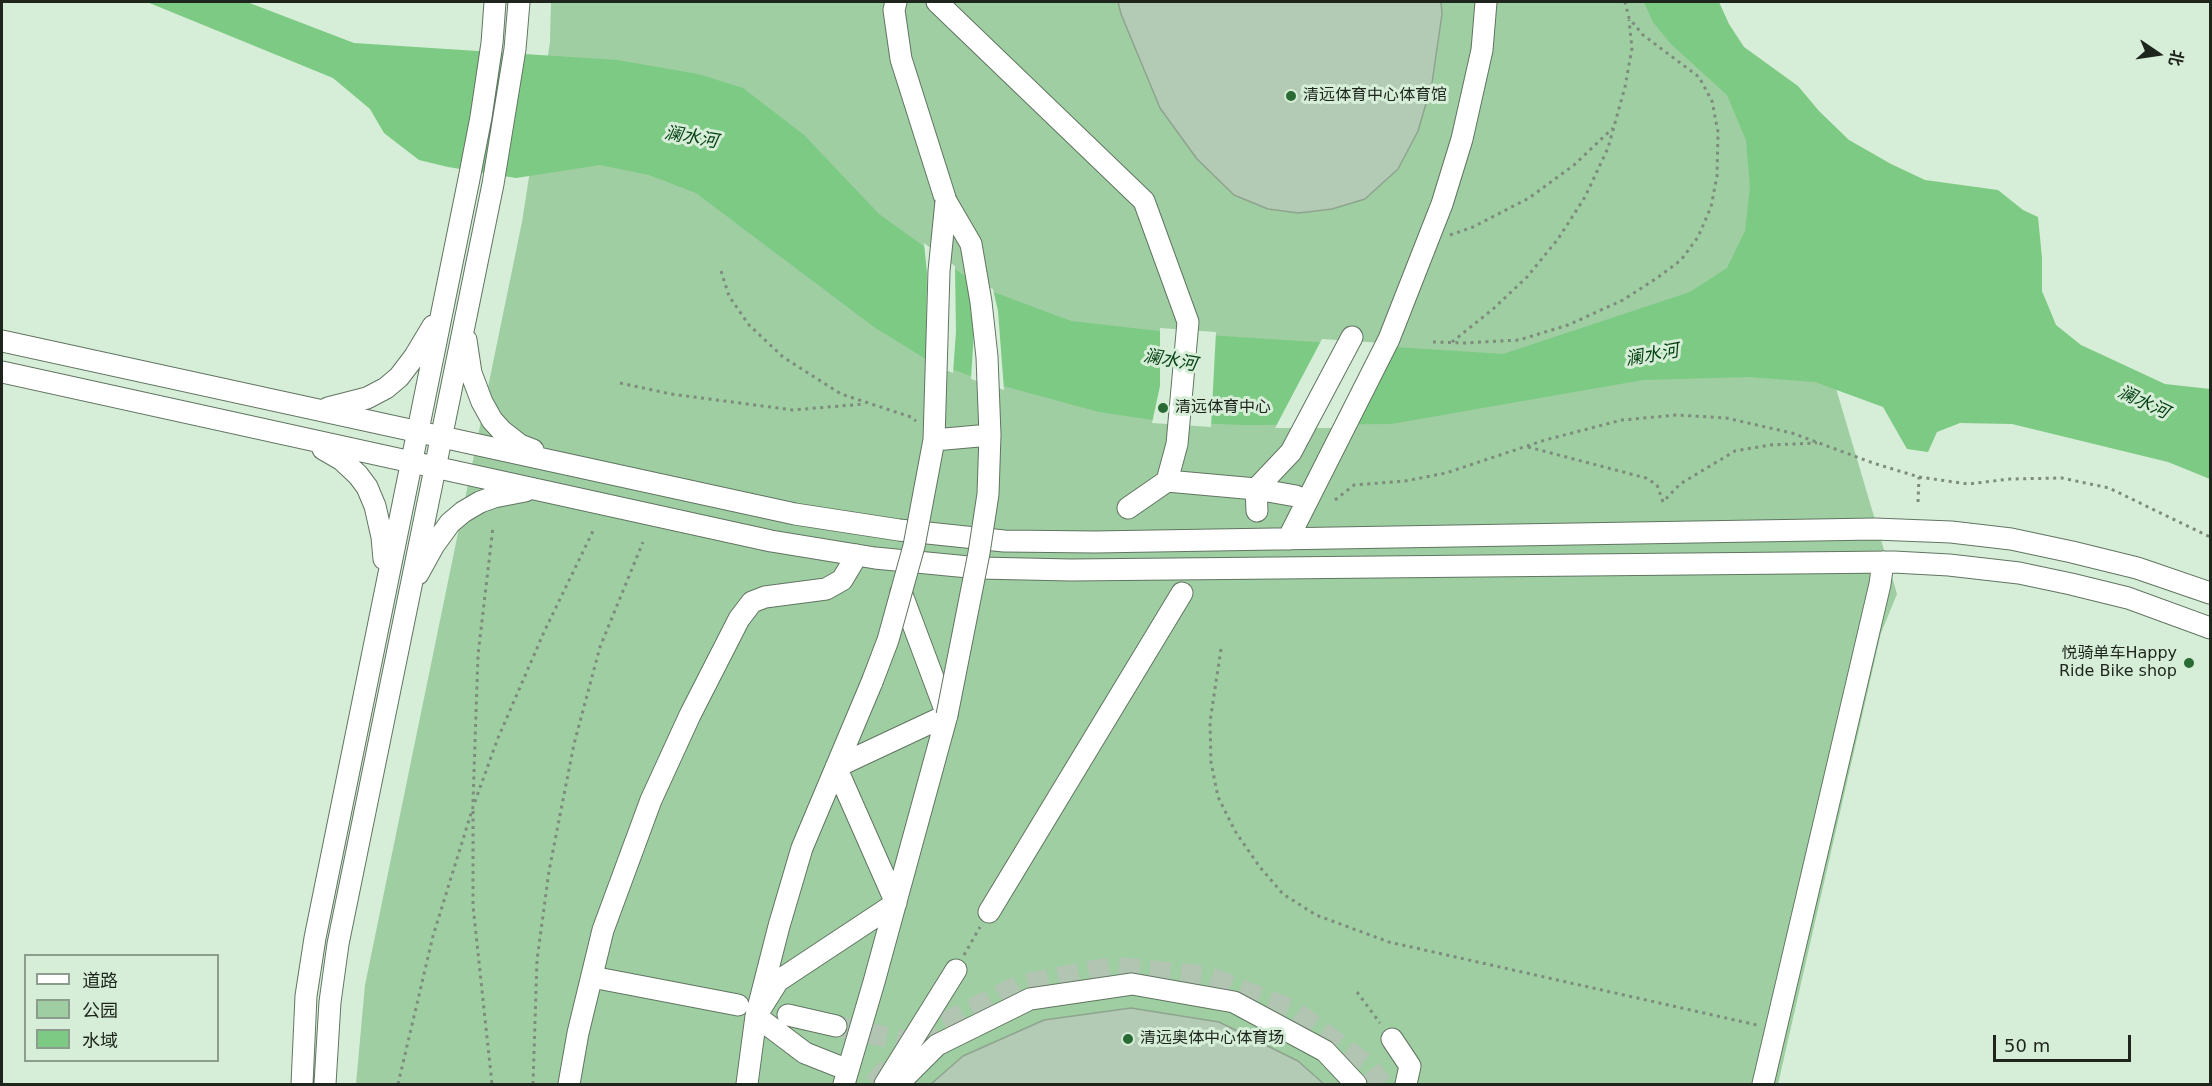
<!DOCTYPE html>
<html>
<head>
<meta charset="utf-8">
<style>
  body { margin:0 }
  #map { position:relative; width:2212px; height:1086px; overflow:hidden; background:#d6edd7; font-family:"DejaVu Sans","Noto Sans SC",sans-serif }
  canvas { display:block }
  .frame { position:absolute; inset:0; border:3px solid #1d251d; pointer-events:none }
  .legend { position:absolute; left:24px; top:954px; width:195px; height:108px; box-sizing:border-box; background:#d6edd7; border:2px solid #8c9d8d; margin:0; padding:8px 10px; list-style:none; font-size:18px; color:#1d251d }
  .legend li { display:flex; align-items:center; gap:12px; height:30px }
  .legend b { width:30px; border:2px solid #8c9d8d }
  .north { position:absolute; left:2128px; top:24px; width:60px; height:60px; -webkit-text-stroke:4px #d6edd7; paint-order:stroke; rotate:103deg; font-size:16px; font-weight:700; line-height:24px; text-align:center; color:#1d251d }
  .north::after { content:''; display:block; margin:auto; width:21px; height:27px; background:#1d251d; clip-path:polygon(50% 0,100% 100%,50% 72%,0 100%) }
  .scale { position:absolute; left:1993px; top:1035px; width:138px; height:27px; box-sizing:border-box; border:3px solid #1d251d; border-top:0; padding-left:8px; font-size:18px; line-height:21px; white-space:nowrap; color:#1d251d; -webkit-text-stroke:4px #d6edd7; paint-order:stroke }
</style>
</head>
<body>
<div id="map">
<canvas width="2212" height="1086"></canvas>
<div class="frame"></div>
<ul class="legend">
<li><b style="height:8px;background:#fff"></b>道路</li>
<li><b style="height:16px;background:#9ecea1"></b>公园</li>
<li><b style="height:16px;background:#7cca83"></b>水域</li>
</ul>
<div class="north">北</div>
<div class="scale">50 m</div>
</div>
<script>
const ctx = document.querySelector('canvas').getContext('2d');
ctx.lineJoin = 'round';
function fillPath(path, color) { ctx.fillStyle = color; ctx.fill(path, 'evenodd'); }
const shape = rows => new Path2D(rows.map(r => 'M' + r).join(''));
function stroke(path, color, width, dash) { ctx.strokeStyle = color; ctx.lineWidth = width; ctx.lineCap = dash ? 'butt' : 'round'; ctx.setLineDash(dash || []); ctx.stroke(path); }
function drawText(font, color, halo, rows, align = 'center') {
  ctx.font = font + ' "DejaVu Sans","Noto Sans SC",sans-serif'; ctx.lineWidth = 6; ctx.setLineDash([]); ctx.textBaseline = 'middle'; ctx.strokeStyle = halo; ctx.fillStyle = color; for (const [text, x, y, turn = 0] of rows) {
    ctx.save(); ctx.translate(x, y); ctx.rotate((+turn || 0) * Math.PI / 180); ctx.textAlign = isNaN(turn) ? turn : align; if (halo) ctx.strokeText(text, 0, 0); ctx.fillText(text, 0, 0); ctx.restore();
  }
}
const green = shape([
  [551,2,1711,2,1749,95,1897,594,1881,633,1778,1084,356,1084,365,985,522,222,550,42]
]);
const water = shape([
  [147,2,247,2,354,43,617,60,698,74,743,88,804,135,879,214,980,287,1071,321,1176,333,1503,354,1690,292,1727,268,1745,231,1750,188,1746,140,1727,95,1671,44,1653,22,1644,2,1719,2,1729,24,1744,47,1798,86,1819,111,1849,140,1891,164,1925,180,1998,190,2023,210,2038,217,2042,258,2042,291,2056,325,2081,345,2165,384,2210,389,2210,479,2168,462,2012,424,1960,423,1937,432,1928,452,1907,449,1883,407,1815,382,1749,377,1643,380,1391,424,1244,425,1167,422,1099,412,985,381,929,361,874,327,696,193,649,175,600,165,516,178,448,167,419,160,384,133,370,109,333,78]
]);
const pier = shape([
  [924,243,955,266,956,332,953,373,926,362,927,273],
  [981,284,993,289,998,311,1004,390,971,379,974,331],
  [1160,328,1216,332,1211,427,1152,423,1160,386],
  [1322,339,1398,344,1355,428,1275,428]
]);
const building = shape([
  [1118,2,1441,2,1442,14,1432,83,1418,131,1398,169,1365,199,1332,209,1299,213,1268,209,1234,195,1197,159,1160,108,1121,14,1118,2],
  [1131,1008,1219,1022,1298,1061,1324,1084,931,1084,963,1056,1044,1020,1131,1008]
]);
const minorTunnel = shape([
  [836,1026,917,1044],
  [874,1084,882,1074,936,1027,1020,985,1112,967,1206,976,1293,1010,1368,1066,1382,1084]
]);
const path = shape([
  [1450,235,1473,227,1529,198,1574,165,1613,128],
  [721,271,729,296,749,325,783,357,841,394,911,417,916,421],
  [1433,342,1465,343,1519,340,1568,325,1623,300,1657,278,1681,260,1698,237,1711,207,1717,176,1718,132,1712,101,1699,77,1643,35,1629,18,1625,2],
  [1452,342,1493,309,1527,277,1558,239,1585,197,1608,148,1625,87,1632,48,1629,20],
  [620,383,671,394,793,410,865,404],
  [1528,447,1646,478,1657,485,1663,502,1680,484,1735,451,1770,445,1817,443],
  [1335,500,1354,485,1405,481,1446,473,1545,440,1622,420,1677,415,1726,418,1792,433,1873,463,1919,477,1968,484,2010,479,2062,478,2109,488,2210,537],
  [1918,502,1919,477],
  [1221,649,1210,722,1211,762,1218,797,1235,831,1259,866,1283,894,1316,915,1389,942,1757,1025],
  [473,802,478,655,493,527],
  [473,811,473,906,492,1084],
  [964,955,980,927],
  [1357,992,1380,1023],
  [398,1084,433,936,473,807,498,738,544,632,593,531],
  [533,1084,537,960,549,871,574,744,600,647,643,542]
]);
const minor = shape([
  [896,2,894,10,901,59,946,201],
  [937,2,1144,201,1188,322,1177,444,1167,481],
  [466,340,471,373,482,402,492,420,502,431,520,445,533,450],
  [2,341,795,514,899,530,1004,541,1095,542,1875,529,1951,532,2011,539,2072,552,2137,568,2210,593],
  [2,372,771,541,875,558,979,568,1071,570,1894,562,1949,565,2019,573,2071,584,2128,598,2210,628],
  [328,408,367,398,386,388,399,377,415,356,433,326],
  [323,449,342,460,358,475,367,487,375,506,382,537,384,559],
  [1128,508,1167,481,1256,489,1296,496],
  [1257,511,1256,489,1291,452,1352,337],
  [1288,539,1389,339,1442,204,1462,139,1482,50,1486,2],
  [418,574,434,545,450,523,463,512,480,502,494,497,525,491],
  [989,912,1182,593],
  [592,977,738,1005],
  [788,1015,836,1026],
  [1392,1039,1410,1066,1406,1084],
  [848,1070,805,1053,756,1016,778,981,896,903,836,767,947,715],
  [302,1084,306,996,315,938,469,179,481,117,492,43,495,2],
  [325,1084,330,1002,338,944,493,184,515,49,519,2],
  [569,1084,578,1033,603,930,651,800,690,715,739,619,752,602,765,597,826,589,842,580,857,555],
  [747,1084,756,1016,779,926,802,848,872,682],
  [844,1084,874,982,947,715,901,592],
  [885,1084,956,970],
  [898,1084,937,1045,1030,999,1132,984,1234,1002,1325,1051,1356,1084],
  [1763,1084,1880,584,1883,562]
]);
const minorBridge = shape([
  [946,201,971,244,981,302,987,357,990,435,988,494,979,553,947,715],
  [934,440,990,435],
  [872,682,888,640,914,546,934,440,939,271,946,201]
]);
const markers = [
  [1291,96,6,"#2a6a34"],
  [1163,408,6,"#2a6a34"],
  [2189,663,6,"#2a6a34"],
  [1128,1039,6,"#2a6a34"]
];
const poiNames = [
  ["清远体育中心体育馆",1303,96],
  ["清远体育中心",1175,408],
  ["悦骑单车Happy",2177,654,"right"],
  ["Ride Bike shop",2177,672,"right"],
  ["清远奥体中心体育场",1140,1039]
];
const waterNames = [
  ["澜水河",691,138,10],
  ["澜水河",1652,356,-10],
  ["澜水河",1170,361,10],
  ["澜水河",2143,403,25]
];
fillPath(green, '#9ecea1');
fillPath(water, '#7cca83');
fillPath(pier, '#d6edd7');
fillPath(building, '#b3cab4');
stroke(building, '#8fa48f', 1.5);
stroke(minorTunnel, '#b1c5b2', 21, [21, 10]);
stroke(minor, '#617562', 23);
stroke(path, '#7d8c7d', 3, [3, 4.5]);
stroke(minor, '#fff', 21);
stroke(minorBridge, '#617562', 23, []);
stroke(minorBridge, '#fff', 21);
for (const [x, y, r, color] of markers) { const dot = new Path2D(); dot.arc(x, y, r, 0, 2 * Math.PI); ctx.fillStyle = color; ctx.fill(dot); stroke(dot, '#d6edd7', 2); }
drawText('16px', '#1d251d', '#d6edd7', poiNames, 'left');
drawText('italic 18px', '#043f12', '#d6edd7', waterNames);
</script>
</body>
</html>
